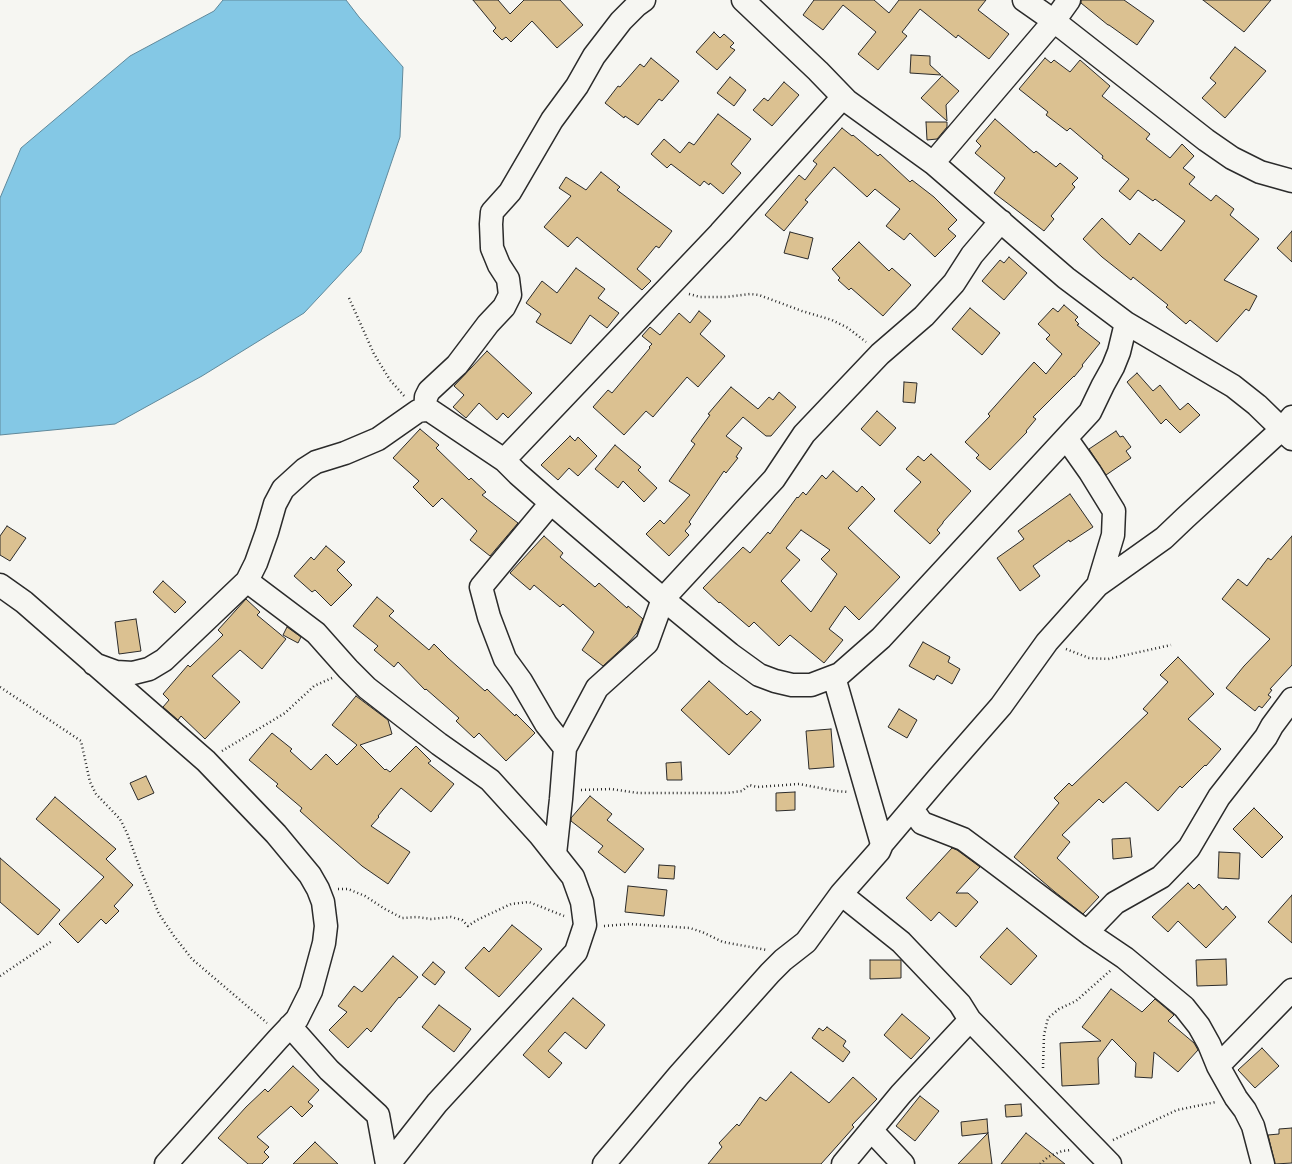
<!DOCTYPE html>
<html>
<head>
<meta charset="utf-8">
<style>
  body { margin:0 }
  canvas { display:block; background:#f6f6f2 }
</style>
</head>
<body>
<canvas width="1292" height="1164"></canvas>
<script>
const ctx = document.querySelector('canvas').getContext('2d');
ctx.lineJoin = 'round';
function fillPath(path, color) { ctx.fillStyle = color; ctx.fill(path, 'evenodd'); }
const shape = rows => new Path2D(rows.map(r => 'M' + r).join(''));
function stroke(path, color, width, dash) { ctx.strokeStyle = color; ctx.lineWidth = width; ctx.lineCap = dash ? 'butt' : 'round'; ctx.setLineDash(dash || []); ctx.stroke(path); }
const water = shape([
  [223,0,346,0,359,17,403,67,400,137,361,252,304,313,202,376,115,424,0,435,0,198,21,148,130,56,214,11,223,0]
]);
const building = shape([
  [473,0,498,0,510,14,524,0,560,0,583,25,557,48,532,21,511,42,506,37,502,40,493,31,496,28,473,0],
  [814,0,874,0,889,13,899,0,986,0,978,10,1009,34,989,59,958,35,956,38,920,9,902,32,907,36,878,70,858,54,876,32,843,5,823,30,803,15,814,0],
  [1081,0,1124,0,1154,21,1137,45,1109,25,1108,25,1081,3,1081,0],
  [1203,0,1271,0,1244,32,1203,0],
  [714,32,720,38,724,34,734,43,730,47,735,50,717,70,696,52,714,32],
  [1235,47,1266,71,1225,118,1202,98,1216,83,1210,78,1235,47],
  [911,55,930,56,930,65,941,75,910,73,911,55],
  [651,58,679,81,662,101,659,99,638,125,625,116,624,118,605,103,618,86,620,87,640,64,644,67,651,58],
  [1045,58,1051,63,1054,60,1070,72,1080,60,1110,86,1102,96,1150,134,1146,139,1170,158,1182,144,1194,156,1183,168,1195,177,1189,184,1211,201,1216,195,1234,209,1230,215,1259,239,1224,280,1257,296,1249,311,1246,309,1217,342,1190,320,1186,324,1166,307,1168,305,1133,277,1131,280,1102,257,1083,239,1102,218,1130,245,1139,233,1161,251,1185,221,1155,199,1153,201,1138,190,1130,200,1119,191,1129,179,1102,158,1103,156,1070,128,1067,131,1046,115,1048,112,1019,89,1045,58],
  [942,76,959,91,946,105,947,121,921,98,942,76],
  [730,77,746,90,734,106,717,93,730,77],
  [784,82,799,95,772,126,753,110,764,98,768,101,784,82],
  [718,114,751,139,731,164,741,173,723,194,710,183,709,185,704,181,700,186,671,164,667,168,651,154,664,139,680,153,689,142,694,145,718,114],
  [995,119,1034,153,1036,151,1056,167,1060,163,1078,178,1072,184,1075,187,1051,216,1054,219,1044,231,994,193,1005,178,975,153,981,146,976,141,995,119],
  [926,122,947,122,947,127,937,139,927,140,926,122],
  [842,128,852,136,853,135,878,156,880,154,910,182,912,180,934,197,957,220,948,229,956,236,935,257,910,233,904,240,886,226,900,209,875,189,867,197,834,167,805,200,808,202,784,231,765,215,799,175,805,180,817,164,813,161,842,128],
  [601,172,620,187,617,190,672,231,659,248,656,246,637,269,651,281,642,290,577,237,568,247,544,227,571,196,559,188,566,177,586,190,601,172],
  [1292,231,1292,262,1277,248,1292,231],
  [790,232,813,238,808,259,784,253,790,232],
  [859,242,889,271,892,268,911,285,883,316,851,288,849,290,838,280,840,278,832,269,859,242],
  [1009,257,1027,273,1004,300,982,281,1000,260,1004,263,1009,257],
  [576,268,605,289,598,298,619,313,607,328,590,315,571,344,536,322,541,314,526,303,542,281,557,293,576,268],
  [1064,305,1078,317,1075,320,1079,324,1077,325,1100,343,1082,365,1083,366,1074,377,1074,376,1033,417,1036,419,1026,431,1027,432,990,470,976,458,979,455,965,442,990,416,988,414,1034,362,1046,374,1062,354,1046,339,1050,335,1038,324,1053,308,1058,312,1064,305],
  [970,308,1000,333,982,355,952,329,970,308],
  [699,311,711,321,700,334,725,356,698,387,687,377,653,417,646,411,624,435,593,407,608,390,612,393,650,348,649,347,652,344,642,336,650,327,660,335,679,313,690,323,699,311],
  [487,351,532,393,508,418,503,413,497,420,479,403,466,418,453,407,464,395,454,386,487,351],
  [1137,373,1153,391,1160,385,1180,410,1188,403,1200,415,1180,433,1166,419,1161,424,1127,382,1137,373],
  [904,382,917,383,915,403,903,402,904,382],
  [731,387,758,409,769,397,773,400,779,392,796,407,771,436,766,436,743,417,726,436,742,448,736,457,738,458,726,473,724,471,689,522,691,524,685,531,689,535,669,556,646,534,660,520,664,524,690,495,669,481,695,444,691,441,710,415,708,414,731,387],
  [877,411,896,428,880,446,861,429,877,411],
  [420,429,439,445,436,448,469,480,471,478,486,492,482,495,518,523,490,556,470,540,477,531,442,498,433,507,413,487,419,481,393,458,420,429],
  [1116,431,1120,437,1123,436,1131,447,1126,451,1131,458,1106,475,1089,449,1116,431],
  [570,436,575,441,578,437,597,456,578,476,569,468,558,480,541,465,570,436],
  [615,445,641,467,638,470,657,488,644,502,623,481,618,488,595,469,615,445],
  [931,454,971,491,943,522,943,523,937,530,940,533,930,544,894,511,921,482,906,469,918,456,924,461,931,454],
  [833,471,857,492,862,486,875,499,848,528,900,577,859,620,845,606,829,629,843,640,824,663,790,635,779,646,754,622,749,627,720,602,719,603,703,588,743,547,750,553,768,532,770,534,797,497,798,498,803,492,806,495,822,475,826,479,833,471],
  [801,530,830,550,821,559,837,574,811,612,781,581,800,560,786,548,801,530],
  [1070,494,1093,527,1070,542,1069,540,1033,566,1040,576,1020,591,997,558,1024,539,1018,531,1070,494],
  [7,526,26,538,10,561,0,555,0,536,7,526],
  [544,536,563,553,560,557,595,587,599,583,627,608,628,606,643,619,637,633,629,642,603,666,582,650,594,632,563,604,560,607,534,585,530,590,510,573,544,536],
  [1292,536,1292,665,1270,689,1272,690,1268,695,1271,697,1262,708,1259,706,1255,711,1226,688,1244,666,1270,639,1222,599,1238,579,1247,586,1268,558,1271,560,1292,536],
  [326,546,345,562,337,570,352,585,331,606,315,590,312,592,294,576,311,557,314,560,326,546],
  [163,581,186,602,175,613,153,592,163,581],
  [377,597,394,611,389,616,429,650,434,644,448,658,485,691,487,689,515,716,516,714,535,733,506,761,479,733,474,738,456,721,459,718,426,689,425,690,398,662,394,667,374,650,378,646,353,626,377,597],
  [246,599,260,612,257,615,286,639,262,669,240,650,212,676,240,702,205,739,181,716,178,720,163,707,169,700,163,694,188,665,190,667,223,635,218,630,246,599],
  [136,619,141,651,119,654,115,622,136,619],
  [287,627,301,637,298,643,283,635,287,627],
  [923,642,950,657,948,662,960,669,952,684,937,675,934,680,909,666,923,642],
  [1178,657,1214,694,1188,719,1221,749,1206,766,1205,765,1182,788,1180,786,1158,811,1126,782,1103,803,1099,799,1062,835,1070,842,1057,858,1099,897,1083,914,1055,892,1014,857,1059,803,1054,798,1069,783,1072,786,1148,713,1143,709,1168,682,1160,675,1178,657],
  [709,681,747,715,751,711,761,720,729,755,681,710,709,681],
  [356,696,388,720,392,734,360,745,385,770,386,769,390,772,416,746,431,761,428,763,454,784,431,812,401,788,378,816,379,817,371,826,410,852,388,884,362,866,320,829,300,811,302,808,276,786,278,784,249,760,272,733,292,749,290,751,311,770,326,754,337,765,357,745,332,725,356,696],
  [899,709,917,720,907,738,888,727,899,709],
  [831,729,834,767,809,769,806,731,831,729],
  [681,762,682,780,667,780,666,763,681,762],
  [146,776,154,793,138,800,130,783,146,776],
  [795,792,795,810,776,811,776,793,795,792],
  [590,796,612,814,607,820,644,849,625,873,598,852,603,846,571,821,571,818,590,796],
  [55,797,116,849,106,859,133,885,114,906,119,911,106,924,101,919,78,943,59,924,104,877,36,819,55,797],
  [1254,808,1283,837,1262,858,1233,829,1254,808],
  [1130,838,1132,857,1113,859,1112,839,1130,838],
  [952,848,957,850,980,867,956,893,968,893,978,902,956,927,939,912,931,921,906,898,952,848],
  [1219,852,1240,853,1239,879,1218,878,1219,852],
  [0,858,60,910,38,935,0,902,0,858],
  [659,865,675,866,674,879,658,878,659,865],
  [1188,883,1194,889,1199,884,1223,910,1226,906,1236,917,1206,948,1178,921,1168,932,1152,917,1188,883],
  [628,886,667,890,664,916,625,912,628,886],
  [1292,895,1292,943,1268,922,1292,895],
  [512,925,542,949,499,997,465,968,484,947,489,952,512,925],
  [1007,928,1037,956,1011,985,980,957,1007,928],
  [393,956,418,977,400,998,399,997,371,1032,367,1028,348,1048,329,1030,347,1012,338,1006,354,986,362,992,393,956],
  [1226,959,1227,985,1197,986,1196,960,1226,959],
  [870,960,901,960,901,978,870,979,870,960],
  [433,962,445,972,435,985,422,975,433,962],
  [1111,989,1142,1012,1155,999,1174,1015,1168,1021,1194,1043,1198,1050,1178,1072,1154,1052,1152,1078,1135,1077,1136,1063,1112,1039,1098,1058,1099,1084,1062,1086,1060,1043,1101,1041,1082,1027,1111,989],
  [573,998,605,1025,586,1049,565,1032,548,1051,562,1063,549,1078,523,1055,573,998],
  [439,1005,471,1029,454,1052,422,1027,439,1005],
  [902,1014,930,1038,911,1059,884,1035,902,1014],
  [827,1027,846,1041,843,1046,850,1052,843,1062,812,1038,819,1028,823,1031,827,1027],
  [1262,1048,1279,1066,1255,1088,1238,1070,1262,1048],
  [293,1066,319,1090,308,1102,313,1106,302,1117,291,1106,257,1137,269,1147,264,1152,269,1157,262,1164,248,1164,218,1138,246,1107,265,1089,268,1092,293,1066],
  [791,1072,829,1103,853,1077,877,1099,852,1125,854,1127,821,1164,708,1164,722,1147,719,1143,737,1124,739,1126,760,1097,766,1101,791,1072],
  [920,1096,939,1111,915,1141,896,1126,920,1096],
  [1021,1104,1022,1116,1006,1117,1005,1105,1021,1104],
  [987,1119,988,1133,962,1136,961,1122,987,1119],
  [1292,1128,1292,1163,1275,1164,1268,1135,1279,1134,1279,1129,1292,1128],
  [988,1133,992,1164,958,1164,988,1133],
  [1026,1133,1065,1164,1001,1164,1026,1133],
  [315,1142,338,1164,293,1164,315,1142]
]);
const path = shape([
  [689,294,700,297,726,297,750,294,759,295,802,311,832,320,848,328,866,342],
  [349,298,374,354,390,380,406,398],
  [1066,649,1089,658,1108,659,1171,645],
  [0,687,81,741,90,782,96,794,120,819,127,833,141,871,159,914,174,936,192,959,267,1023],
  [222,751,285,713,314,686,332,678],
  [581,790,611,789,638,793,727,793,742,791,749,785,757,787,799,784,836,791,848,792],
  [338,889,348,889,365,896,385,909,402,918,417,917,431,919,451,917,462,920,468,926,477,920,511,904,529,902,564,916],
  [604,926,630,924,690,928,702,932,723,942,767,950],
  [0,976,52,941],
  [1043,1068,1044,1035,1048,1018,1059,1009,1076,1001,1111,970],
  [1113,1140,1177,1110,1216,1102],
  [1040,1164,1048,1157,1062,1151,1071,1150]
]);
const minor = shape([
  [1024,0,1054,21,1206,140,1232,158,1260,172,1292,181],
  [933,163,1054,21,1069,0],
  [1126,323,1233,386,1257,405,1292,439],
  [425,410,426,397,429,391,457,365,488,324,504,307,510,295,508,279,499,265,492,248,491,224,492,212,510,192,552,120,577,86,594,56,621,21,637,5,644,0],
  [1066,438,1090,472,1114,511,1113,535,1098,585],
  [504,460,720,233,843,97],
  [551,503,481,587,489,617,505,659,521,681,546,724,565,748],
  [247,581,316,633,348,669,367,688,439,744,490,780,539,834,573,877,582,902,585,925,576,952,437,1103,389,1164],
  [0,585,24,602,206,761,276,834,310,875,318,889,323,902,326,926,324,943,311,991,297,1019,278,1039,166,1164],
  [94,664,116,672,133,673,149,669,164,660,247,581,256,563,267,532,275,504,283,489,305,469,316,462,345,453,378,439,418,411,425,410,431,411,504,460,518,474,551,503,663,599,730,654,759,675,775,681,792,685,811,685,840,674,881,638,1090,412,1103,385,1113,367,1119,352,1126,323,1066,278,933,163,847,101,818,71,743,0],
  [834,677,882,844],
  [912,809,922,823,963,839,986,856,1091,935,1125,958,1184,1007,1199,1026,1209,1044,1218,1066,1236,1098,1245,1110,1253,1126,1263,1164],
  [555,854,561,799,565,748,597,688,647,643,663,599,774,479,804,434,880,354,924,316,954,283,972,255,1001,221],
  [841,894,901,942,960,1004,970,1020,1110,1164],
  [1087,932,1115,903,1161,877,1189,848,1219,797,1266,737,1272,726,1292,699],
  [290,1026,329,1070,378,1115,387,1164],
  [1218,1066,1292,990],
  [871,1130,903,1164],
  [604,1164,679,1075,770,973,783,960,806,942,841,894,879,851,882,844,938,778,1001,706,1047,642,1098,585,1164,538,1185,518,1282,429,1292,417],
  [843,1164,901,1094,970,1020]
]);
fillPath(water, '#84c8e5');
stroke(water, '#60899b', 1);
fillPath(building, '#dbc191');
stroke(building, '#2b2b2b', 1);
stroke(minor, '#2b2b2b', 25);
stroke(path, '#2b2b2b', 2.5, [1, 3]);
stroke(minor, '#f6f6f2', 22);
</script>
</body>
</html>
